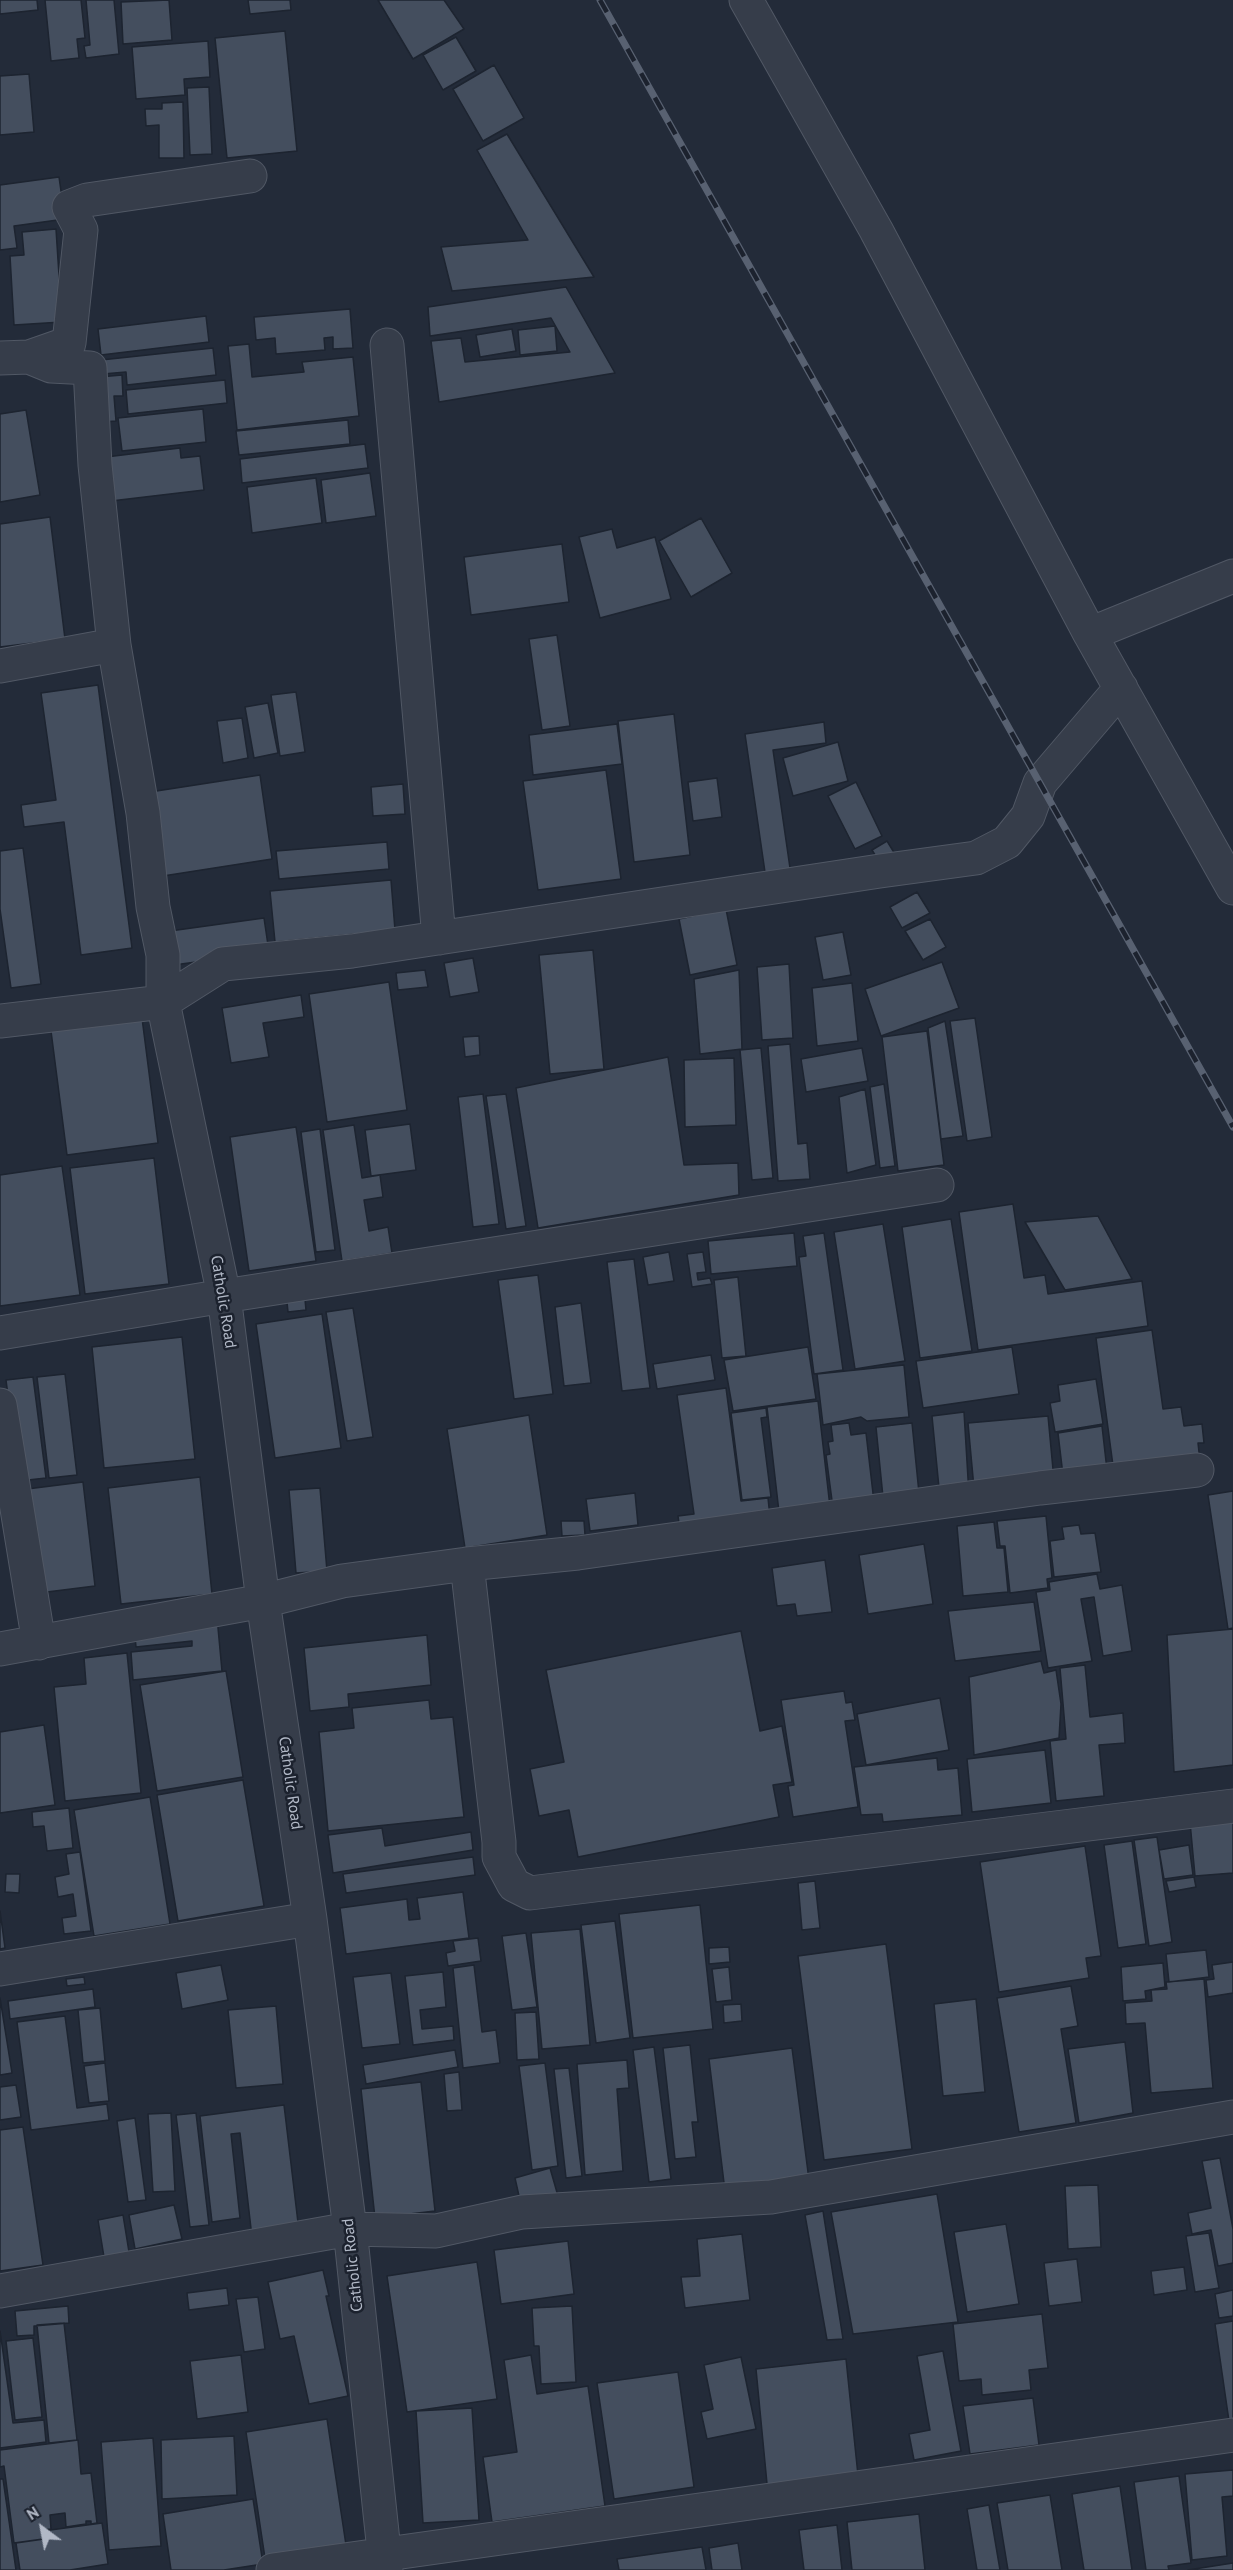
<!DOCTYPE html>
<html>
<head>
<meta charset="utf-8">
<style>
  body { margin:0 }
  #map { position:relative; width:1233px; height:2570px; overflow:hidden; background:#232b39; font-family:"PT Sans",sans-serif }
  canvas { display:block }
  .north { position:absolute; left:12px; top:2498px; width:60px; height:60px; -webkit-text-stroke:4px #1c222e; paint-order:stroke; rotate:328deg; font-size:16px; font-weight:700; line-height:24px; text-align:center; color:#b1b8c6 }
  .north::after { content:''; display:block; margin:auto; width:21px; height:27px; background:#b1b8c6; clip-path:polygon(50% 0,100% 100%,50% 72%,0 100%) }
</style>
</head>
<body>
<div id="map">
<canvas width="1233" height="2570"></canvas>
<div class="north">N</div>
</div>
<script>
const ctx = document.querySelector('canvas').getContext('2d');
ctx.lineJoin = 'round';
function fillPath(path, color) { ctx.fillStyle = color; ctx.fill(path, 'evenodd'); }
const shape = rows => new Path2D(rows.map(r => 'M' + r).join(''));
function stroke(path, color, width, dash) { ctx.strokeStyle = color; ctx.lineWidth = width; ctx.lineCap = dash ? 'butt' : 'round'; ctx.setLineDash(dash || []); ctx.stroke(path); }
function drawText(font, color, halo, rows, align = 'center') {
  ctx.font = font + ' "PT Sans",sans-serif'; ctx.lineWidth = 5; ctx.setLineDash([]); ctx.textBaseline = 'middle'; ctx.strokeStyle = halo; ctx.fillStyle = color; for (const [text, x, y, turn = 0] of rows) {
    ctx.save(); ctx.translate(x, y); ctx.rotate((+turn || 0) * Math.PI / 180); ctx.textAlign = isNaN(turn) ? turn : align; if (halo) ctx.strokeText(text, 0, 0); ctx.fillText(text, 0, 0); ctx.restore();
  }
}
const building = shape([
  [0,0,37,0,38,10,0,14,0,0],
  [45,0,81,0,85,38,77,39,79,58,51,61,45,0],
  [86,0,114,0,119,54,86,58,84,46,90,45,86,0],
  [169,0,172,40,123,44,121,2,169,0],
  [248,0,290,0,291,10,250,14,248,0],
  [378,0,444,0,464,29,413,59,378,0],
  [285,31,297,151,227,158,215,38,285,31],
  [456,37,476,71,443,90,423,55,456,37],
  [208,41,210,77,184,79,185,95,136,99,132,47,208,41],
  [494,65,524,118,483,141,453,89,494,65],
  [29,74,34,132,0,135,0,76,29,74],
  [209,87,212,154,190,155,187,88,209,87],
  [183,102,184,158,159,158,159,125,146,126,145,109,162,109,162,103,183,102],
  [507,134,594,277,452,291,441,247,528,240,477,150,507,134],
  [59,177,65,219,14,226,17,248,0,250,0,185,59,177],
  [56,229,62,322,14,325,10,256,24,255,22,232,56,229],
  [566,287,615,373,439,402,431,341,461,338,465,362,570,352,551,318,430,336,428,307,566,287],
  [350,309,353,348,333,349,333,337,324,338,325,350,276,354,275,338,256,340,254,317,350,309],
  [206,316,209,342,101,355,98,329,206,316],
  [555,326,557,351,520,355,518,330,555,326],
  [512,329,516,351,480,357,476,335,512,329],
  [249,344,252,377,304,372,302,362,353,357,359,416,237,430,228,346,249,344],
  [213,348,216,375,127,385,126,372,103,374,101,360,213,348],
  [122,375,123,396,114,396,116,421,102,422,99,377,122,375],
  [225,380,227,403,128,414,126,390,225,380],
  [203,409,206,442,122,451,118,418,203,409],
  [26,410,40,495,0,502,0,414,26,410],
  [348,420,350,444,239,455,236,431,348,420],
  [365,444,368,468,242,483,240,459,365,444],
  [180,448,181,458,200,456,204,490,111,501,106,457,180,448],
  [370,473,376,516,326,523,321,480,370,473],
  [316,478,322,523,252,533,247,487,316,478],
  [50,517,65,639,0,647,0,524,50,517],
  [701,518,732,573,691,597,659,541,701,518],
  [612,529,617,548,655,537,671,599,600,618,579,537,612,529],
  [562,544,569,602,471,615,464,557,562,544],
  [557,635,570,726,542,730,529,639,557,635],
  [98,685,132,948,81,955,64,822,24,827,21,805,56,800,41,693,98,685],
  [296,692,305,752,280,756,271,695,296,692],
  [268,703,278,753,254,758,245,707,268,703],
  [674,714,690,855,634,862,618,721,674,714],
  [242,718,248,758,223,763,217,721,242,718],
  [824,722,826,743,773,750,791,875,766,879,745,734,824,722],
  [617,724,622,764,533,775,529,735,617,724],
  [838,742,848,781,793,796,783,758,838,742],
  [606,770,621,879,538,890,523,781,606,770],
  [260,775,272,859,163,876,150,792,260,775],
  [717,778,722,817,693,821,688,782,717,778],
  [856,782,882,836,855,849,828,796,856,782],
  [403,784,405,814,373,816,371,787,403,784],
  [887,841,898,859,883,868,872,850,887,841],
  [387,842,389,869,279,879,276,851,387,842],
  [23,848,41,984,11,988,0,909,0,851,23,848],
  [391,880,395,930,275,942,270,891,391,880],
  [917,892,930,913,902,928,890,907,917,892],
  [726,909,737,965,690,975,679,919,726,909],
  [264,918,269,952,174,965,170,931,264,918],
  [930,919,946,947,923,960,905,931,930,919],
  [843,932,851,975,823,980,815,937,843,932],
  [593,950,604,1069,550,1074,539,955,593,950],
  [473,958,479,992,450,997,444,963,473,958],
  [942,962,959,1008,881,1036,865,989,942,962],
  [789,964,793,1038,762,1040,757,967,789,964],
  [425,970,428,987,398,990,396,973,425,970],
  [739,970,742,1049,700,1054,694,979,739,970],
  [389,982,407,1110,327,1122,309,994,389,982],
  [852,983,858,1041,817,1046,812,988,852,983],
  [301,995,304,1017,263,1023,269,1057,231,1063,222,1008,301,995],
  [142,1018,158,1143,67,1155,51,1031,142,1018],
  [975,1018,992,1137,967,1141,950,1021,975,1018],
  [945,1021,963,1136,941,1139,928,1028,945,1021],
  [927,1031,944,1165,898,1171,882,1037,927,1031],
  [479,1036,480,1055,465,1057,463,1037,479,1036],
  [790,1044,798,1144,807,1143,810,1179,778,1181,768,1046,790,1044],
  [761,1048,773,1178,752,1180,740,1050,761,1048],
  [862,1048,868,1081,806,1092,801,1059,862,1048],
  [668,1057,684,1165,738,1163,739,1195,538,1228,516,1088,668,1057],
  [734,1058,736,1125,685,1127,684,1060,734,1058],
  [884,1084,895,1166,880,1168,870,1087,884,1084],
  [865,1089,876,1165,847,1173,839,1097,865,1089],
  [483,1094,499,1224,473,1227,458,1097,483,1094],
  [506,1094,526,1226,506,1229,486,1096,506,1094],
  [410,1124,416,1170,371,1176,365,1130,410,1124],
  [354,1125,362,1178,380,1175,383,1197,364,1200,369,1231,388,1227,392,1253,342,1261,323,1130,354,1125],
  [296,1127,316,1261,249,1271,230,1137,296,1127],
  [320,1129,335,1250,316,1252,301,1132,320,1129],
  [154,1158,169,1284,85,1294,70,1168,154,1158],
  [62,1166,80,1295,0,1306,0,1175,62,1166],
  [1013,1204,1024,1278,1045,1275,1048,1294,1142,1281,1148,1326,978,1350,959,1212,1013,1204],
  [1098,1216,1132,1279,1065,1290,1025,1222,1098,1216],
  [951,1219,972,1351,920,1358,902,1227,951,1219],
  [883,1224,905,1361,855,1369,834,1232,883,1224],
  [794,1233,797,1266,711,1274,708,1241,794,1233],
  [824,1233,843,1370,814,1374,799,1257,806,1256,803,1236,824,1233],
  [669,1252,674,1281,648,1285,643,1257,669,1252],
  [703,1252,706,1272,697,1273,698,1280,710,1278,712,1284,692,1287,687,1254,703,1252],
  [634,1259,650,1388,622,1391,607,1262,634,1259],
  [538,1275,553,1394,514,1399,498,1280,538,1275],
  [738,1277,746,1356,722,1358,714,1280,738,1277],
  [304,1289,306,1310,288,1312,286,1292,304,1289],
  [581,1303,591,1383,564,1386,555,1307,581,1303],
  [353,1308,373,1437,347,1441,326,1312,353,1308],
  [322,1314,341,1448,275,1458,256,1324,322,1314],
  [1152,1330,1163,1409,1181,1407,1184,1426,1202,1424,1204,1443,1198,1443,1200,1461,1114,1473,1096,1338,1152,1330],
  [182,1337,195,1459,104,1468,92,1347,182,1337],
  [808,1347,816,1399,733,1411,724,1360,808,1347],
  [1012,1347,1019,1394,923,1408,916,1361,1012,1347],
  [711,1355,715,1380,657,1389,653,1364,711,1355],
  [904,1365,909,1417,867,1421,861,1417,823,1425,817,1374,904,1365],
  [65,1374,77,1475,49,1478,37,1377,65,1374],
  [33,1377,46,1478,19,1481,6,1380,33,1377],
  [1096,1379,1103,1424,1055,1432,1050,1403,1060,1401,1058,1385,1096,1379],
  [726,1388,741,1501,768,1498,770,1517,680,1530,678,1516,694,1514,677,1395,726,1388],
  [818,1401,830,1507,779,1512,767,1407,818,1401],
  [766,1408,767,1417,761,1418,771,1497,742,1500,731,1413,766,1408],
  [964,1412,969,1495,940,1498,932,1416,964,1412],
  [529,1415,547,1535,465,1548,447,1429,529,1415],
  [1048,1416,1054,1480,974,1488,968,1423,1048,1416],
  [849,1423,851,1435,866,1433,874,1502,833,1508,826,1455,830,1454,828,1442,833,1441,831,1425,849,1423],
  [912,1423,920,1503,884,1507,876,1427,912,1423],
  [1102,1426,1107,1470,1063,1475,1058,1433,1102,1426],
  [200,1477,212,1594,121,1604,108,1488,200,1477],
  [83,1482,95,1586,39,1593,27,1489,83,1482],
  [320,1488,327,1571,296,1573,289,1490,320,1488],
  [1233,1491,1233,1628,1228,1629,1208,1495,1233,1491],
  [635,1493,638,1525,590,1531,586,1499,635,1493],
  [1046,1516,1052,1578,1047,1579,1048,1588,1010,1593,1005,1546,1000,1546,997,1521,1046,1516],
  [561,1521,584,1521,585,1535,562,1536,561,1521],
  [994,1522,997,1548,1004,1548,1008,1592,963,1596,957,1526,994,1522],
  [1079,1525,1081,1534,1095,1533,1101,1572,1054,1577,1050,1541,1064,1539,1062,1527,1079,1525],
  [924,1544,933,1604,868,1614,859,1555,924,1544],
  [825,1560,832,1612,797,1616,795,1604,777,1606,772,1568,825,1560],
  [1097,1574,1100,1589,1122,1585,1132,1651,1103,1656,1094,1597,1081,1599,1092,1661,1048,1668,1036,1592,1050,1590,1049,1582,1097,1574],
  [1034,1602,1041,1651,955,1661,948,1611,1034,1602],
  [217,1617,222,1671,133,1680,131,1652,192,1646,192,1641,136,1647,134,1626,217,1617],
  [1233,1629,1233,1765,1174,1772,1167,1635,1233,1629],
  [741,1631,760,1731,782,1726,792,1782,773,1785,779,1817,578,1857,569,1810,539,1816,530,1769,564,1762,546,1670,741,1631],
  [427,1635,431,1685,348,1694,349,1707,310,1711,304,1648,427,1635],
  [127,1653,141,1793,65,1801,54,1687,86,1684,84,1658,127,1653],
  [1041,1661,1044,1673,1056,1670,1061,1704,1059,1738,974,1755,969,1677,1041,1661],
  [1085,1665,1090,1717,1123,1713,1125,1743,1099,1745,1104,1796,1056,1801,1050,1741,1066,1739,1060,1668,1085,1665],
  [226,1671,243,1777,157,1791,140,1685,226,1671],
  [844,1691,846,1703,852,1702,855,1720,845,1721,858,1807,793,1817,788,1786,794,1785,781,1700,844,1691],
  [940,1698,949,1750,866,1765,857,1714,940,1698],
  [429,1700,431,1719,453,1717,464,1817,328,1831,319,1732,354,1728,352,1708,429,1700],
  [44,1725,55,1805,0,1813,0,1732,44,1725],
  [1045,1750,1051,1803,972,1812,967,1759,1045,1750],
  [937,1758,938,1770,958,1768,962,1815,883,1822,882,1814,861,1815,854,1767,937,1758],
  [243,1780,264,1906,178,1921,157,1795,243,1780],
  [150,1797,170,1924,94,1936,74,1810,150,1797],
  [69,1808,73,1848,47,1851,44,1826,33,1827,32,1812,69,1808],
  [1233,1818,1233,1873,1195,1876,1190,1822,1233,1818],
  [382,1828,385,1846,471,1832,473,1850,333,1873,328,1835,382,1828],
  [1157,1837,1172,1942,1149,1946,1134,1840,1157,1837],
  [1132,1841,1146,1944,1118,1948,1104,1845,1132,1841],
  [1189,1845,1193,1875,1164,1879,1159,1850,1189,1845],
  [1085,1846,1101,1956,1086,1958,1089,1978,999,1992,980,1862,1085,1846],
  [80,1852,91,1931,64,1934,62,1918,76,1916,73,1894,58,1897,55,1877,69,1874,66,1854,80,1852],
  [473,1857,475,1875,346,1893,343,1874,473,1857],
  [6,1874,20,1874,19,1893,5,1892,6,1874],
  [1194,1877,1196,1887,1169,1892,1166,1881,1194,1877],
  [815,1881,820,1928,802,1930,798,1883,815,1881],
  [463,1892,469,1938,346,1954,340,1908,407,1899,409,1920,420,1919,417,1898,463,1892],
  [700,1905,713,2029,633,2038,619,1914,700,1905],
  [0,1911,5,1948,0,1949,0,1911],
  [615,1921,630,2038,596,2043,581,1925,615,1921],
  [580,1929,590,2045,542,2049,531,1933,580,1929],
  [526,1933,537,2007,512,2010,502,1936,526,1933],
  [478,1938,481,1961,448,1966,446,1953,455,1951,453,1941,478,1938],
  [886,1944,912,2149,824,2160,798,1956,886,1944],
  [729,1947,730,1962,709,1964,709,1948,729,1947],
  [1206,1950,1209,1977,1169,1982,1166,1954,1206,1950],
  [1233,1962,1233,1993,1208,1997,1206,1980,1214,1979,1212,1965,1233,1962],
  [1163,1963,1165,1987,1145,1991,1146,1999,1123,2001,1121,1967,1163,1963],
  [221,1965,228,2000,182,2009,176,1973,221,1965],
  [474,1965,482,2032,496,2030,500,2063,463,2068,453,1968,474,1965],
  [729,1967,732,2000,716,2002,712,1969,729,1967],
  [443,1972,446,2007,420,2010,422,2029,453,2026,454,2040,413,2045,405,1976,443,1972],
  [391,1973,400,2044,362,2048,353,1977,391,1973],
  [84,1977,85,1984,67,1986,66,1979,84,1977],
  [1204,1979,1213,2088,1151,2093,1145,2023,1126,2024,1125,2003,1152,2001,1151,1990,1167,1989,1166,1982,1204,1979],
  [1071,1986,1078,2026,1061,2029,1076,2123,1019,2132,997,1998,1071,1986],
  [93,1989,95,2007,10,2019,8,2001,93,1989],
  [0,1998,12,2073,0,2075,0,1998],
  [976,1999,985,2092,943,2096,934,2004,976,1999],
  [741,2004,742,2021,724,2023,723,2005,741,2004],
  [276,2006,283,2084,236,2088,228,2010,276,2006],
  [100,2008,105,2061,83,2063,78,2010,100,2008],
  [536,2012,539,2059,517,2060,515,2013,536,2012],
  [65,2016,77,2108,107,2104,109,2120,31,2130,17,2022,65,2016],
  [1125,2042,1133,2113,1079,2123,1068,2049,1125,2042],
  [690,2045,698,2122,692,2122,696,2157,675,2159,663,2048,690,2045],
  [654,2047,671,2179,649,2182,633,2050,654,2047],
  [792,2048,809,2180,725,2191,709,2059,792,2048],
  [455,2050,458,2067,366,2084,363,2065,455,2050],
  [627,2060,629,2088,617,2089,623,2171,585,2175,577,2064,627,2060],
  [105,2063,109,2101,89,2103,84,2066,105,2063],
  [545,2063,558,2166,532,2170,519,2066,545,2063],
  [569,2068,582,2176,566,2178,554,2069,569,2068],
  [459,2072,462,2110,447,2111,444,2074,459,2072],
  [421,2082,435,2211,375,2218,361,2089,421,2082],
  [16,2085,21,2117,0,2120,0,2087,16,2085],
  [284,2105,299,2231,252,2237,240,2133,231,2134,240,2218,212,2222,200,2116,284,2105],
  [171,2113,175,2191,153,2192,148,2114,171,2113],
  [196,2113,209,2225,190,2227,176,2115,196,2113],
  [135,2118,146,2200,128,2202,117,2121,135,2118],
  [23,2127,43,2265,0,2271,0,2130,23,2127],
  [1220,2158,1233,2229,1233,2263,1218,2266,1211,2230,1192,2234,1188,2213,1211,2208,1202,2161,1220,2158],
  [550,2168,558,2196,521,2205,515,2178,550,2168],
  [1098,2185,1101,2247,1068,2249,1065,2186,1098,2185],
  [937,2194,958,2322,853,2334,831,2212,937,2194],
  [174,2205,182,2239,135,2249,129,2215,174,2205],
  [823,2211,843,2339,827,2340,805,2215,823,2211],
  [123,2215,129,2252,104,2257,98,2220,123,2215],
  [1006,2224,1019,2304,967,2312,954,2232,1006,2224],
  [1209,2233,1219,2288,1195,2292,1186,2236,1209,2233],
  [742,2234,750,2300,685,2308,681,2277,700,2276,697,2239,742,2234],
  [568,2241,574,2294,501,2304,494,2250,568,2241],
  [1077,2259,1082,2302,1049,2306,1044,2263,1077,2259],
  [477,2262,497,2399,407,2412,387,2276,477,2262],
  [1184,2267,1187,2290,1154,2295,1151,2271,1184,2267],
  [323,2270,329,2296,326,2296,348,2396,309,2404,294,2336,280,2339,268,2282,323,2270],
  [227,2288,229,2305,189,2310,187,2293,227,2288],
  [1233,2290,1233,2316,1219,2318,1215,2294,1233,2290],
  [258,2297,265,2349,244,2352,236,2299,258,2297],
  [68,2306,69,2323,34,2326,34,2335,17,2336,15,2311,68,2306],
  [572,2306,576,2382,541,2384,539,2346,534,2346,532,2308,572,2306],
  [1042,2314,1048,2368,1029,2370,1031,2390,982,2395,981,2379,959,2381,953,2324,1042,2314],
  [1233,2321,1233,2428,1230,2428,1215,2324,1233,2321],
  [64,2323,77,2440,49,2443,37,2325,64,2323],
  [0,2331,13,2423,44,2420,46,2442,0,2448,0,2331],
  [33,2338,42,2417,15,2420,6,2341,33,2338],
  [943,2351,961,2451,914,2460,909,2434,930,2430,917,2356,943,2351],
  [241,2355,248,2412,197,2419,190,2361,241,2355],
  [531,2355,537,2394,588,2386,605,2506,492,2522,483,2457,517,2452,504,2360,531,2355],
  [741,2357,756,2429,707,2439,701,2412,713,2409,704,2365,741,2357],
  [846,2359,859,2485,768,2494,756,2369,846,2359],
  [678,2372,694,2487,614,2499,597,2383,678,2372],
  [1033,2398,1039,2445,970,2454,963,2406,1033,2398],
  [472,2408,479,2520,423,2523,416,2411,472,2408],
  [327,2419,346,2545,265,2558,246,2432,327,2419],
  [234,2436,237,2495,162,2499,161,2440,234,2436],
  [153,2438,161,2546,109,2550,101,2442,153,2438],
  [78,2440,81,2474,91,2473,97,2523,91,2524,91,2521,86,2521,86,2524,66,2527,65,2513,50,2515,51,2529,42,2530,43,2539,14,2543,4,2466,0,2467,0,2450,78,2440],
  [1233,2470,1233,2496,1222,2497,1227,2556,1192,2560,1185,2474,1233,2470],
  [1179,2476,1191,2563,1168,2566,1169,2570,1146,2570,1134,2482,1179,2476],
  [0,2479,3,2479,16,2570,0,2570,0,2479],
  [1120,2486,1132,2570,1084,2570,1072,2494,1120,2486],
  [1050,2495,1062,2570,1008,2570,997,2503,1050,2495],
  [253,2499,263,2564,224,2570,171,2570,163,2514,253,2499],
  [989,2505,1000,2570,977,2570,967,2509,989,2505],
  [919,2514,925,2570,852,2570,847,2522,919,2514],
  [102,2523,108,2564,70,2570,20,2570,16,2543,44,2539,43,2531,102,2523],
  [837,2525,842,2570,804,2570,799,2530,837,2525],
  [738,2543,742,2570,712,2570,709,2548,738,2543],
  [702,2547,706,2570,619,2570,617,2559,702,2547],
  [1233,2563,1233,2570,1188,2570,1233,2563]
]);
const minor = shape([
  [746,0,876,230,1090,634,1233,888],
  [387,345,439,938],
  [29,357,69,343,81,230,69,207,87,200,250,176],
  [0,358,29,357,51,366,90,368,95,465,114,645,143,813,153,907,163,955,163,1002,224,1296,263,1601,310,1919,350,2229,386,2570],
  [1090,634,1233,576],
  [0,666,114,645],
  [0,1021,163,1002,223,964,352,951,880,871,976,858,1007,842,1028,816,1040,783,1121,688],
  [0,1333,224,1296,937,1185],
  [0,1405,39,1643],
  [467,1564,499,1842,499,1857,514,1885,530,1893,1233,1806],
  [0,1649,263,1601,342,1581,467,1564,578,1553,1040,1488,1197,1470],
  [0,1969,310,1919],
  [0,2291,350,2229,436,2231,522,2212,771,2197,1233,2117],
  [273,2570,1233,2435]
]);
const rail = shape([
  [600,0,1233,1127]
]);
const streetNames = [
  ["Catholic Road",223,1302,81],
  ["Catholic Road",290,1783,82],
  ["Catholic Road",353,2265,-96]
];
fillPath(building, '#444e5e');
stroke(building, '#1d2430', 1.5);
stroke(minor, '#515865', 35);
stroke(minor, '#363d4a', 33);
stroke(rail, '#586171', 7);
stroke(rail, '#1c222e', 4.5, [14]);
drawText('16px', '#b1b8c6', '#1c222e', streetNames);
</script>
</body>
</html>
